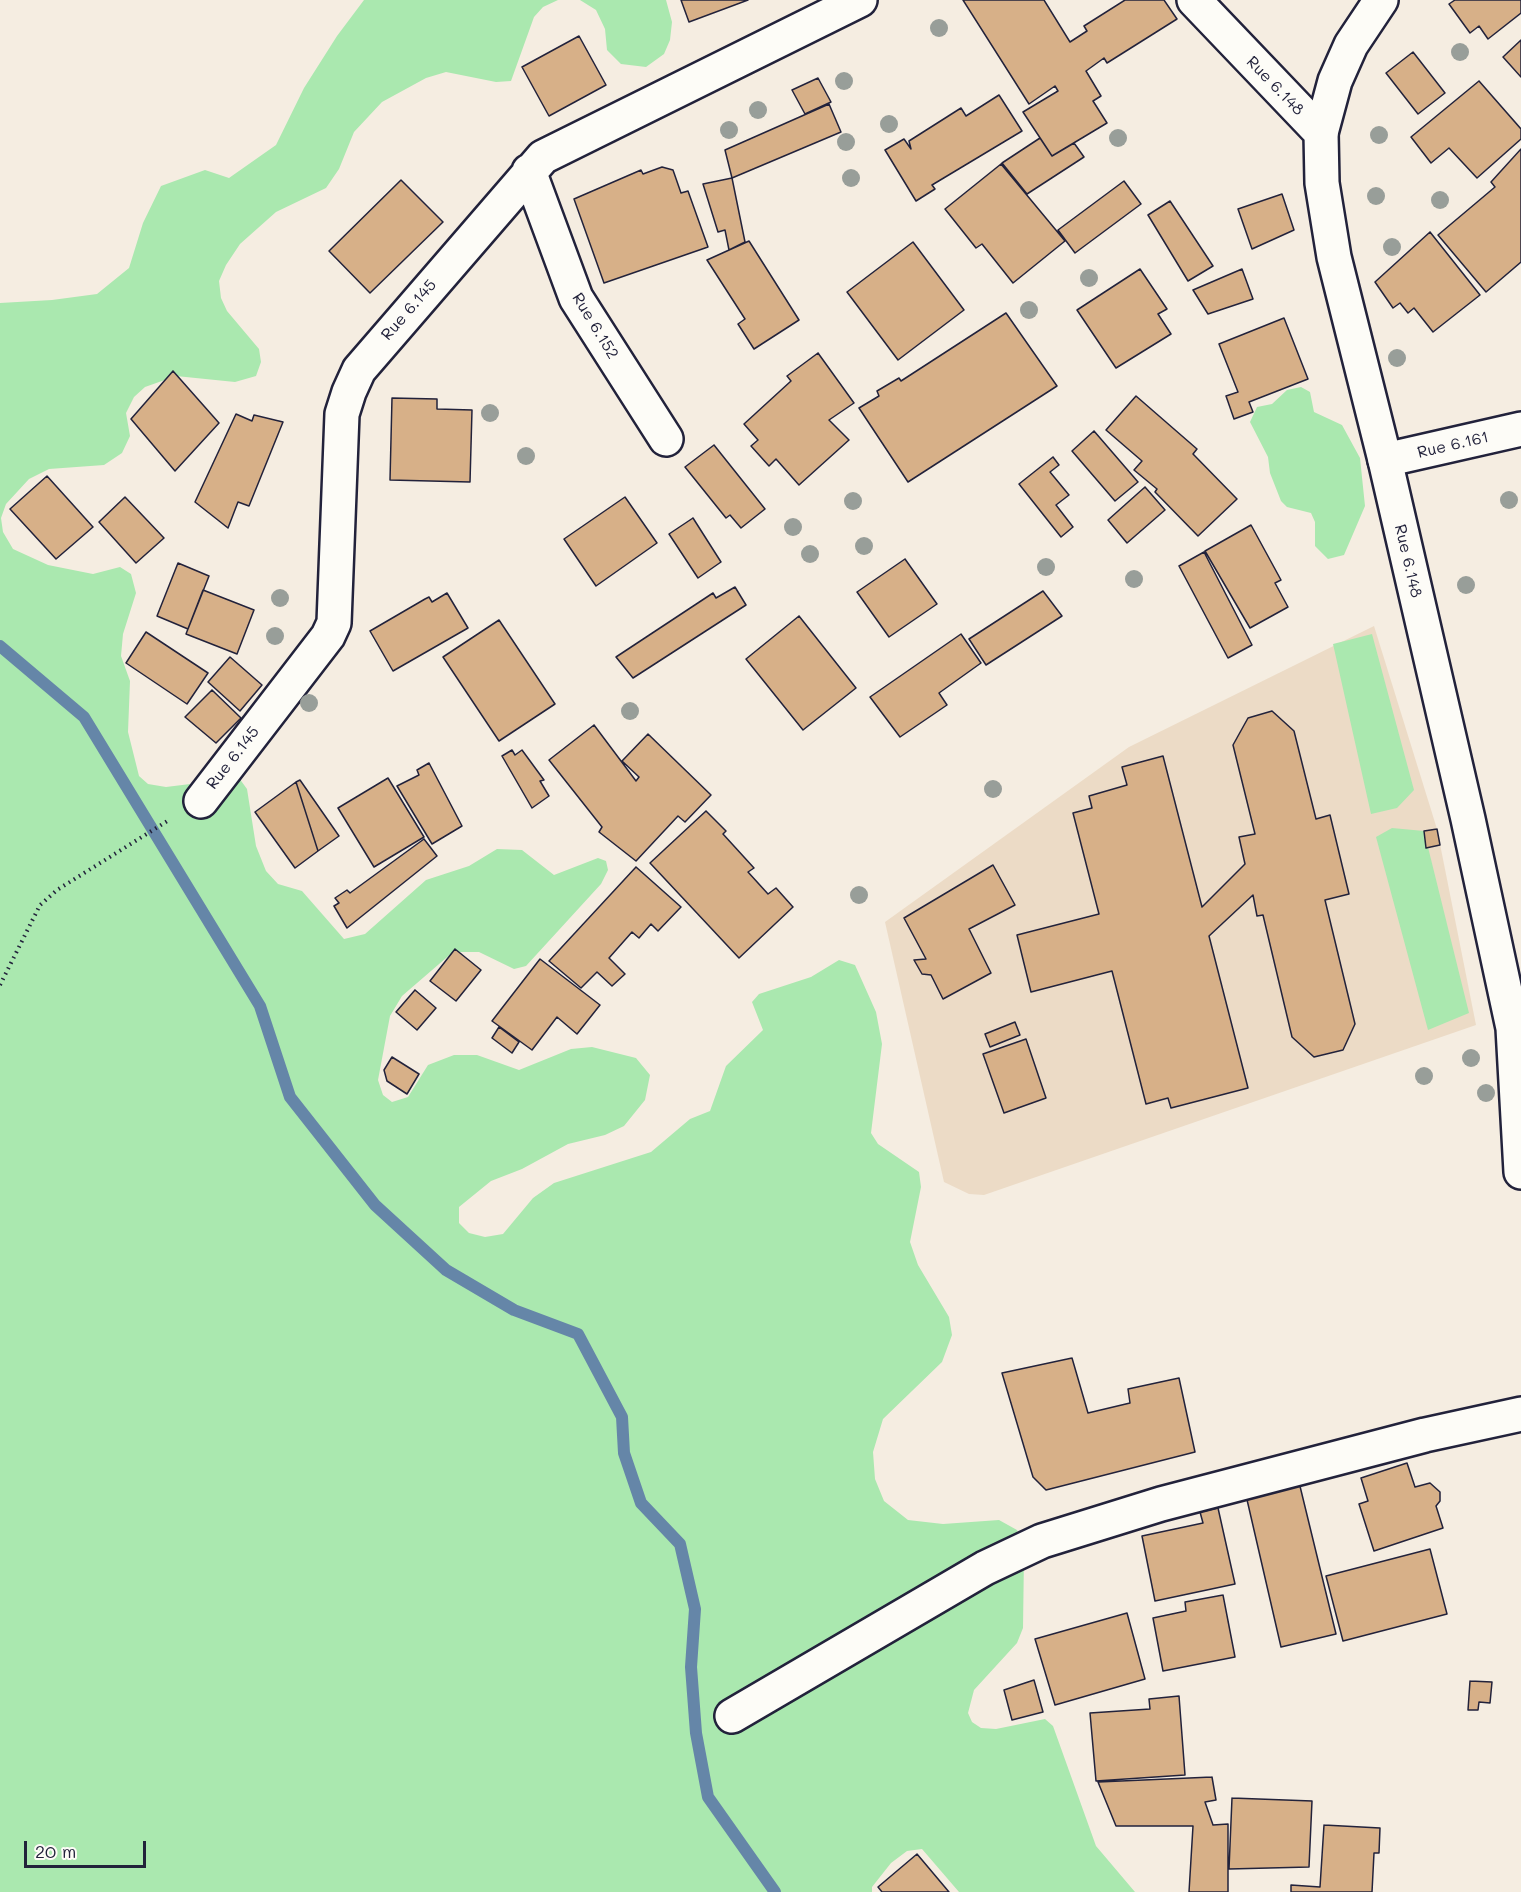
<!DOCTYPE html>
<html>
<head>
<meta charset="utf-8">
<style>
  body { margin:0 }
  #map { position:relative; width:1521px; height:1892px; overflow:hidden; background:#f5ede1; font-family:Mali,sans-serif }
  canvas { display:block }
  .scale { position:absolute; left:24px; top:1841px; width:122px; height:27px; box-sizing:border-box; border:3px solid #22223b; border-top:0; padding-left:8px; font-size:18px; line-height:21px; white-space:nowrap; color:#22223b; -webkit-text-stroke:4px #fdfcf7; paint-order:stroke }
</style>
</head>
<body>
<div id="map">
<canvas width="1521" height="1892"></canvas>
<div class="scale">20 m</div>
</div>
<script>
const ctx = document.querySelector('canvas').getContext('2d');
ctx.lineJoin = 'round';
function fillPath(path, color) { ctx.fillStyle = color; ctx.fill(path, 'evenodd'); }
const shape = rows => new Path2D(rows.map(r => 'M' + r).join(''));
function stroke(path, color, width, dash) { ctx.strokeStyle = color; ctx.lineWidth = width; ctx.lineCap = dash ? 'butt' : 'round'; ctx.setLineDash(dash || []); ctx.stroke(path); }
function drawText(font, color, halo, rows, align = 'center') {
  ctx.font = font + ' Mali,sans-serif'; ctx.lineWidth = 4.5; ctx.setLineDash([]); ctx.textBaseline = 'middle'; ctx.strokeStyle = halo; ctx.fillStyle = color; for (const [text, x, y, turn = 0] of rows) {
    ctx.save(); ctx.translate(x, y); ctx.rotate((+turn || 0) * Math.PI / 180); ctx.textAlign = isNaN(turn) ? turn : align; if (halo) ctx.strokeText(text, 0, 0); ctx.fillText(text, 0, 0); ctx.restore();
  }
}
const built = shape([
  [1374,626,1437,829,1476,1025,984,1195,969,1194,944,1182,885,922,1129,747]
]);
const green = shape([
  [364,0,563,0,558,0,543,7,534,17,511,81,496,82,446,72,426,78,382,102,354,132,339,169,326,188,276,212,240,244,226,265,219,281,221,298,227,311,259,349,261,362,256,376,235,382,176,376,145,387,134,397,126,413,130,436,122,453,104,465,49,469,29,479,6,504,1,518,3,532,13,549,48,565,93,574,120,567,131,574,136,593,123,634,121,656,130,681,128,732,139,776,148,784,166,787,239,778,247,789,256,846,266,871,278,884,302,891,344,939,365,934,426,880,469,866,497,849,522,850,554,875,598,858,606,861,608,870,601,884,526,966,514,969,479,952,453,952,402,996,390,1016,378,1080,383,1095,392,1102,408,1097,428,1065,454,1055,477,1055,519,1070,571,1049,592,1047,636,1058,650,1075,645,1100,624,1126,605,1135,568,1144,522,1169,491,1181,459,1207,459,1223,469,1233,485,1237,503,1234,533,1198,554,1183,651,1152,690,1119,710,1111,726,1066,763,1030,752,1002,759,994,811,977,839,960,855,965,876,1012,882,1044,871,1133,878,1144,919,1172,921,1187,910,1242,918,1265,949,1317,952,1335,942,1362,883,1419,873,1452,875,1479,884,1501,908,1520,943,1524,999,1520,1017,1530,1024,1555,1023,1628,1017,1643,974,1690,968,1713,972,1722,981,1728,996,1729,1045,1719,1053,1726,1096,1846,1135,1892,959,1892,922,1849,907,1851,891,1863,872,1887,872,1892,0,1892,0,303,52,300,97,294,129,268,143,223,161,186,205,170,229,178,276,145,304,88,337,36],
  [580,0,666,0,672,22,670,40,664,54,646,67,621,64,607,50,605,29,596,10],
  [1301,387,1310,392,1314,412,1342,425,1360,458,1365,506,1344,555,1328,559,1315,546,1315,522,1311,513,1287,507,1281,501,1270,473,1268,457,1250,422,1257,407,1272,404,1287,390],
  [1372,634,1414,790,1397,808,1371,814,1333,644],
  [1392,828,1424,831,1469,1013,1428,1030,1376,837]
]);
const stream = shape([
  [0,646,84,717,260,1006,290,1097,375,1205,446,1270,514,1310,578,1334,622,1417,624,1453,641,1503,680,1544,695,1609,691,1667,696,1733,708,1797,775,1892]
]);
const building = shape([
  [681,0,748,0,689,22,681,0],
  [963,0,1044,0,1070,42,1087,31,1084,26,1125,0,1164,0,1177,19,1107,63,1104,58,1086,71,1101,96,1093,101,1107,123,1052,156,1023,112,1058,91,1055,86,1029,104,963,0],
  [1455,0,1521,0,1521,13,1488,39,1479,26,1470,33,1449,4,1455,0],
  [579,36,606,85,549,116,522,67,579,36],
  [1521,40,1521,77,1503,57,1521,40],
  [1413,52,1445,93,1418,114,1386,73,1413,52],
  [818,78,831,102,805,114,792,90,818,78],
  [1479,81,1521,129,1521,139,1477,178,1449,148,1431,163,1411,137,1479,81],
  [999,95,1022,131,932,185,935,189,916,201,885,150,904,139,911,149,909,141,961,108,966,116,999,95],
  [829,104,841,132,732,178,725,150,829,104],
  [1040,138,1052,156,1074,143,1084,157,1027,194,1002,163,1040,138],
  [1521,149,1521,262,1486,292,1438,235,1495,187,1491,182,1521,149],
  [1001,164,1065,241,1013,283,982,244,976,248,945,209,1001,164],
  [662,167,673,170,681,193,688,191,708,247,604,283,574,199,641,170,643,174,662,167],
  [732,178,745,242,729,250,725,230,718,232,703,184,732,178],
  [401,180,443,222,370,293,329,251,401,180],
  [1124,181,1141,204,1075,253,1058,230,1124,181],
  [1282,194,1294,230,1252,249,1238,209,1282,194],
  [1170,201,1213,266,1188,281,1148,215,1170,201],
  [1430,232,1480,295,1433,332,1414,308,1408,313,1400,303,1393,308,1375,282,1430,232],
  [749,241,799,320,754,349,738,324,745,319,707,260,749,241],
  [913,242,964,310,898,360,847,292,913,242],
  [1140,269,1167,309,1158,314,1171,334,1116,368,1077,310,1140,269],
  [1242,269,1253,299,1208,314,1193,290,1242,269],
  [1006,313,1057,386,908,482,859,408,879,396,877,391,899,378,901,381,1006,313],
  [1284,318,1308,379,1249,402,1253,412,1234,419,1226,396,1238,392,1219,344,1284,318],
  [818,353,854,403,829,420,849,440,799,485,776,459,769,466,751,446,758,440,744,424,791,381,787,376,818,353],
  [173,371,219,423,175,471,131,419,173,371],
  [1136,396,1197,449,1193,454,1237,499,1198,536,1155,492,1157,489,1134,470,1142,461,1106,430,1136,396],
  [392,398,437,399,437,409,472,410,470,482,390,480,392,398],
  [236,414,252,421,254,415,283,422,249,506,238,502,228,528,195,502,236,414],
  [1094,431,1138,482,1115,501,1072,451,1094,431],
  [714,445,765,509,741,528,730,515,726,518,685,467,714,445],
  [1053,457,1059,465,1050,472,1069,495,1056,505,1073,527,1061,537,1019,484,1053,457],
  [47,476,93,527,56,559,10,509,47,476],
  [1145,487,1165,510,1127,543,1108,520,1145,487],
  [125,497,164,538,136,563,99,522,125,497],
  [625,497,657,543,596,586,564,539,625,497],
  [693,518,721,562,698,578,669,534,693,518],
  [1251,525,1281,580,1275,583,1288,607,1250,628,1205,551,1251,525],
  [1204,552,1252,645,1228,658,1179,566,1204,552],
  [905,559,937,604,889,637,857,592,905,559],
  [178,563,209,576,188,629,157,616,178,563],
  [735,587,746,605,633,678,616,657,713,593,716,598,735,587],
  [203,590,254,610,237,654,186,634,203,590],
  [1043,591,1062,616,986,665,969,639,1043,591],
  [447,593,468,628,393,671,370,631,425,599,429,597,432,602,447,593],
  [799,616,856,688,803,730,746,659,799,616],
  [499,620,555,704,499,741,443,657,499,620],
  [146,632,208,673,187,704,126,663,146,632],
  [961,634,981,663,939,693,947,705,900,737,870,697,961,634],
  [230,657,262,685,240,711,208,682,230,657],
  [212,690,241,718,216,743,185,717,212,690],
  [1272,711,1294,731,1316,819,1330,815,1349,894,1325,900,1355,1024,1343,1050,1314,1057,1292,1037,1263,915,1257,916,1253,895,1209,936,1248,1088,1171,1108,1168,1098,1146,1104,1112,971,1031,992,1017,935,1099,914,1073,813,1092,808,1089,796,1127,785,1122,767,1163,756,1202,907,1245,864,1239,837,1255,834,1233,745,1248,718,1272,711],
  [594,725,636,781,639,777,622,761,648,734,711,795,685,822,678,816,636,861,599,832,602,827,549,760,594,725],
  [512,750,515,755,522,750,544,780,540,781,549,796,532,808,502,756,512,750],
  [429,763,462,826,432,844,397,786,419,775,417,770,429,763],
  [388,778,424,837,374,867,338,808,388,778],
  [300,780,339,836,318,851,296,782,300,780],
  [296,782,318,851,295,868,255,812,296,782],
  [706,811,726,831,723,834,754,868,748,872,768,894,776,888,793,907,739,958,650,863,706,811],
  [1437,829,1440,845,1426,848,1424,831,1437,829],
  [424,839,437,856,347,928,334,906,339,903,335,898,347,890,350,893,424,839],
  [993,865,1015,905,969,929,991,973,943,999,931,975,922,974,914,960,926,959,904,918,993,865],
  [636,867,681,907,658,931,651,924,639,938,632,932,609,958,625,974,612,986,597,972,581,988,549,961,636,867],
  [455,949,481,970,456,1001,430,981,455,949],
  [540,959,600,1005,577,1034,557,1017,532,1050,492,1021,540,959],
  [415,990,436,1008,417,1030,396,1012,415,990],
  [1015,1022,1020,1035,990,1047,985,1034,1015,1022],
  [499,1027,519,1042,512,1053,492,1038,499,1027],
  [1026,1039,1046,1098,1004,1113,983,1054,1026,1039],
  [392,1057,419,1074,407,1094,387,1081,384,1070,392,1057],
  [1072,1358,1088,1413,1130,1403,1128,1389,1179,1378,1195,1452,1046,1490,1033,1477,1002,1373,1072,1358],
  [1407,1463,1415,1487,1430,1483,1440,1492,1440,1501,1436,1506,1443,1528,1374,1551,1359,1504,1368,1501,1361,1478,1407,1463],
  [1298,1478,1336,1634,1281,1647,1245,1491,1298,1478],
  [1218,1508,1235,1584,1155,1601,1142,1536,1203,1523,1200,1512,1218,1508],
  [1430,1549,1447,1614,1343,1641,1326,1576,1430,1549],
  [1223,1595,1235,1657,1163,1671,1153,1618,1186,1611,1185,1602,1223,1595],
  [1127,1613,1145,1679,1055,1705,1035,1639,1127,1613],
  [1034,1680,1043,1712,1012,1720,1004,1690,1034,1680],
  [1470,1681,1492,1682,1490,1703,1479,1702,1478,1710,1468,1710,1470,1681],
  [1179,1696,1185,1775,1096,1781,1090,1713,1150,1709,1149,1699,1179,1696],
  [1212,1777,1216,1800,1205,1802,1213,1825,1228,1824,1228,1892,1189,1892,1193,1826,1116,1826,1098,1782,1212,1777],
  [1232,1798,1312,1801,1309,1867,1229,1869,1232,1798],
  [1324,1825,1380,1828,1379,1853,1374,1853,1372,1892,1291,1892,1291,1885,1320,1887,1324,1825],
  [917,1854,949,1892,882,1892,878,1887,917,1854]
]);
const path = shape([
  [0,985,40,905,57,890,169,820]
]);
const street = shape([
  [1321,133,1335,81,1351,45,1381,0],
  [529,171,576,298,666,439],
  [1385,460,1521,429],
  [201,801,328,636,334,623,342,414,349,392,359,370,543,157,860,0],
  [732,1716,985,1568,1042,1541,1161,1504,1425,1435,1521,1414]
]);
const secondary = shape([
  [1194,0,1321,133,1322,183,1334,257,1385,460,1468,819,1513,1028,1521,1172]
]);
const trees = [
  [939,28],
  [1460,52],
  [844,81],
  [758,110],
  [889,124],
  [729,130],
  [1379,135],
  [1118,138],
  [846,142],
  [851,178],
  [1376,196],
  [1440,200],
  [1392,247],
  [1089,278],
  [1029,310],
  [1397,358],
  [490,413],
  [526,456],
  [1509,500],
  [853,501],
  [793,527],
  [864,546],
  [810,554],
  [1046,567],
  [1134,579],
  [1466,585],
  [280,598],
  [275,636],
  [309,703],
  [630,711],
  [993,789],
  [859,895],
  [1471,1058],
  [1424,1076],
  [1486,1093]
];
const streetNames = [
  ["Rue 6.148",1275,86,46],
  ["Rue 6.145",409,310,-49],
  ["Rue 6.152",595,326,59],
  ["Rue 6.161",1453,445,-13],
  ["Rue 6.148",1408,561,77],
  ["Rue 6.145",233,758,-52]
];
fillPath(built, '#ecdbc6');
fillPath(green, '#aae8af');
stroke(stream, '#6586a8', 12);
fillPath(building, '#d7b088');
stroke(building, '#22223b', 1.5);
stroke(street, '#22223b', 38);
stroke(secondary, '#22223b', 38);
stroke(path, '#22223b', 4, [1.5, 4.5]);
stroke(street, '#fdfcf7', 33);
stroke(secondary, '#fdfcf7', 33);
ctx.fillStyle = '#989e99';
for (const [x, y] of trees) { ctx.beginPath(); ctx.arc(x, y, 9, 0, 2 * Math.PI); ctx.fill(); }
drawText('16px', '#22223b', '#fdfcf7', streetNames);
</script>
</body>
</html>
